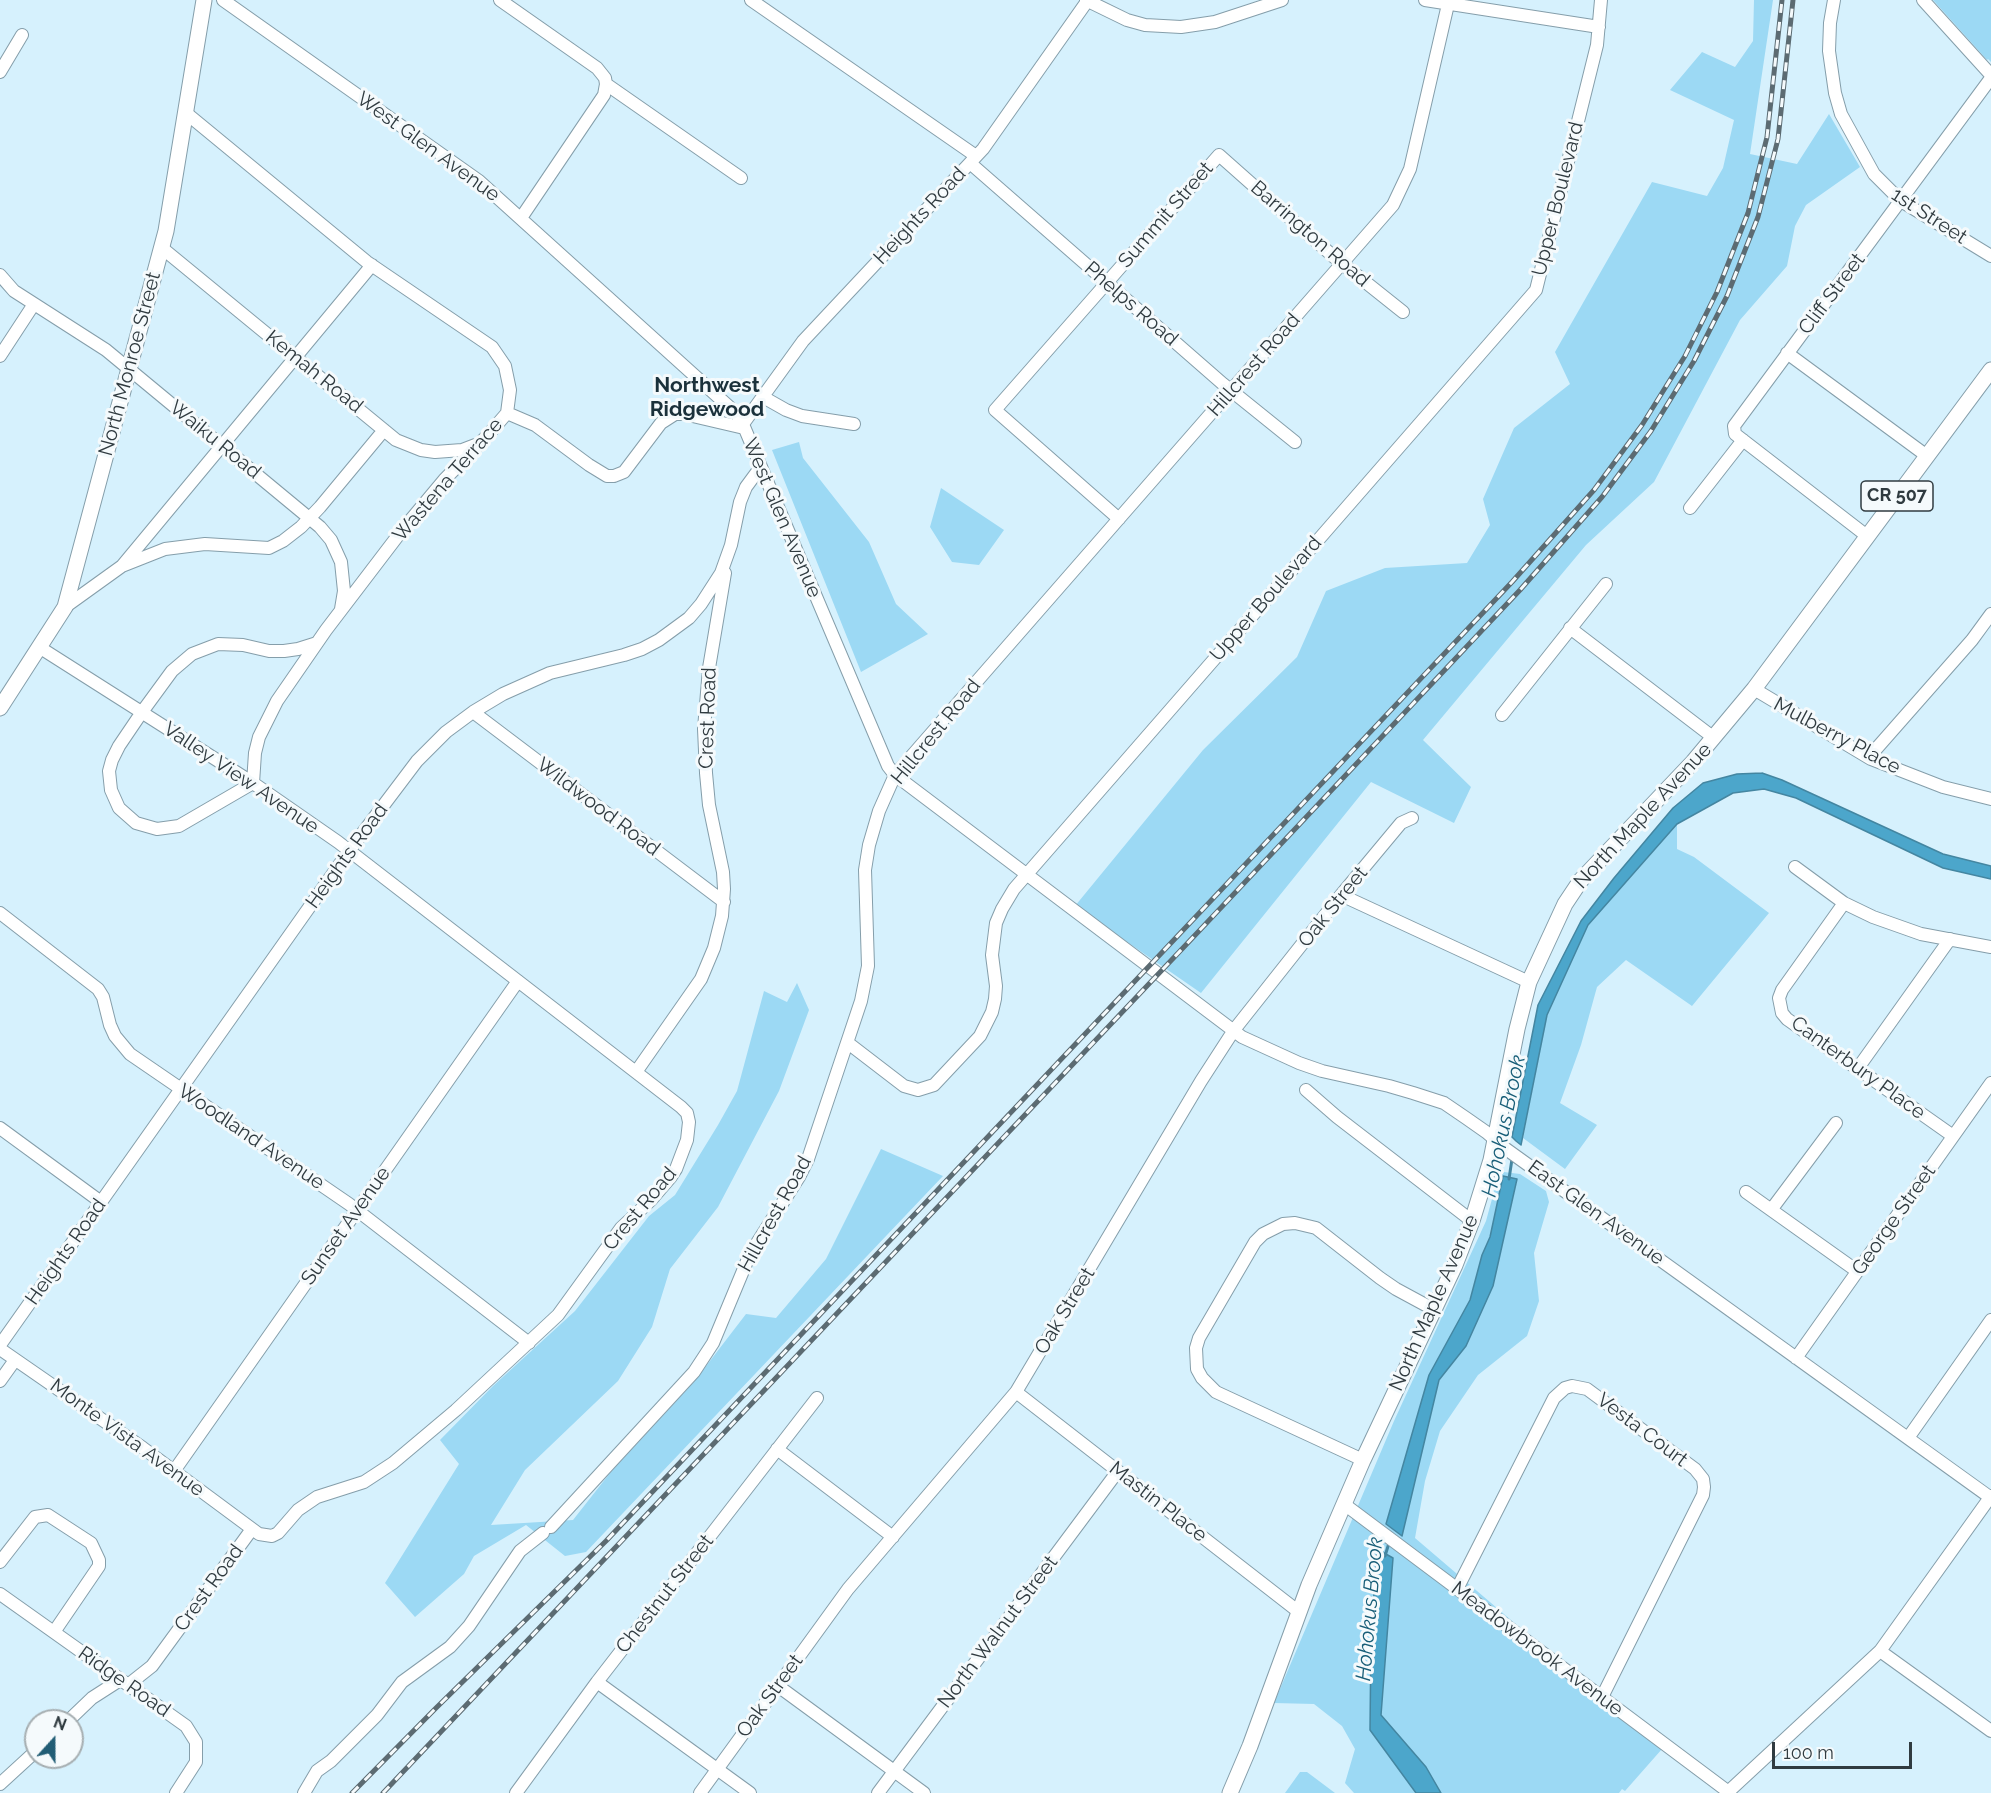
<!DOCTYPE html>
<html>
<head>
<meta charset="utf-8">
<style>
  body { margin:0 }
  #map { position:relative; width:1991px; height:1793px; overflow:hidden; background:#d6f1fd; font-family:Raleway,sans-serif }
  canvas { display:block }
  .north { position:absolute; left:24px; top:1709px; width:60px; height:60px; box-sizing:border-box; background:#f5fafc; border:2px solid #a6aeb1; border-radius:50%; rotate:21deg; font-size:16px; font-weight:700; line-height:24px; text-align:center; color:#303b40 }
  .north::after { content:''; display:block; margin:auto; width:21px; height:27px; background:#215d75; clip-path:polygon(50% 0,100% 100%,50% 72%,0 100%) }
  .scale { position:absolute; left:1772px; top:1742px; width:140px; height:27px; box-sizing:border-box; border:3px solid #303b40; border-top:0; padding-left:8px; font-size:18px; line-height:21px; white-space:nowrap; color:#303b40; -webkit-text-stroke:4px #f5fafc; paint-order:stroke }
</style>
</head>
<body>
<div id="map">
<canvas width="1991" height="1793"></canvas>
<div class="north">N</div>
<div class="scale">100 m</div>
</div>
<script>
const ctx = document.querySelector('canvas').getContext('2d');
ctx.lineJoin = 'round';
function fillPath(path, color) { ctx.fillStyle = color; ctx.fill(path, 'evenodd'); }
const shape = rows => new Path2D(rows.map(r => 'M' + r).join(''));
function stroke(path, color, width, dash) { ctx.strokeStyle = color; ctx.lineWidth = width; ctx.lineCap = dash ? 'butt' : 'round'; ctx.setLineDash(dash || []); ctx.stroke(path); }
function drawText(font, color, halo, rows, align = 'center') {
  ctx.font = font + ' Raleway,sans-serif'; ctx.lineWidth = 6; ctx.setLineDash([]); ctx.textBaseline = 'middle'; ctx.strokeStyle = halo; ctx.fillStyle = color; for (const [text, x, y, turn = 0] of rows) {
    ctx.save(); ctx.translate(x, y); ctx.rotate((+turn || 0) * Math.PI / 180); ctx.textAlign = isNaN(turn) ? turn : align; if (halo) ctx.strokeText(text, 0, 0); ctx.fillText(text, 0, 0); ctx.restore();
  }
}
const green = shape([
  [1754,0,1773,0,1750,154,1797,164,1829,114,1860,167,1806,205,1795,226,1787,266,1740,320,1654,482,1586,545,1423,740,1471,787,1454,823,1371,782,1201,993,1075,906,1203,750,1297,657,1326,591,1385,568,1467,563,1490,525,1483,499,1514,428,1570,384,1555,352,1652,182,1707,196,1723,168,1734,120,1670,90,1702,52,1735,67,1753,41],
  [1933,0,1991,0,1991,62,1988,59,1987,60],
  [799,442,803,458,869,542,896,604,928,634,861,672,772,450],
  [941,488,1004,530,979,565,952,562,930,527],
  [1677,824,1677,849,1694,857,1769,913,1692,1006,1626,960,1597,987,1581,1045,1560,1103,1597,1125,1565,1169,1523,1138,1547,1015,1588,925],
  [797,983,809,1010,779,1091,718,1207,670,1269,652,1327,618,1381,525,1470,491,1525,573,1520,610,1473,693,1383,746,1314,776,1318,826,1259,881,1149,943,1176,586,1552,565,1556,526,1525,474,1556,464,1574,415,1617,385,1583,459,1464,440,1440,493,1386,575,1311,649,1216,675,1195,718,1125,737,1091,764,991,787,1002],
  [1504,1172,1520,1174,1546,1191,1549,1202,1534,1253,1539,1301,1527,1336,1478,1375,1440,1431,1425,1481,1415,1538,1662,1749,1625,1791,1622,1789,1619,1793,1354,1793,1345,1783,1355,1749,1342,1726,1314,1704,1274,1703,1394,1421,1486,1221,1498,1177],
  [1503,1176,1517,1180,1493,1286,1466,1346,1439,1380,1386,1524,1429,1375,1470,1300,1482,1255,1490,1237],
  [1300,1772,1307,1772,1335,1793,1285,1793]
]);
const water = shape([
  [1762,773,1782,780,1943,854,1991,866,1991,879,1943,868,1796,798,1764,789,1733,793,1677,824,1588,925,1547,1015,1521,1145,1516,1141,1512,1137,1538,1005,1581,921,1614,878,1673,808,1703,783,1737,774,1762,773],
  [1503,1176,1517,1179,1493,1286,1466,1346,1439,1380,1402,1536,1386,1524,1429,1375,1470,1300,1482,1255,1490,1237,1503,1176],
  [1377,1549,1393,1558,1381,1715,1426,1767,1441,1793,1416,1793,1370,1730,1371,1637,1377,1549]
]);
const stream = shape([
  [1509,1179,1512,1159],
  [1385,1556,1389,1543]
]);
const minor = shape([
  [223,0,479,181,736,413,742,422,888,766,895,775,1242,1037,1299,1063,1322,1071,1389,1086,1413,1093,1444,1103,1466,1118,1486,1132,1506,1149,1991,1498],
  [500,0,597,68,605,78,606,84,604,95,521,218],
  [751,0,976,156],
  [1086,0,1127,20,1145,25,1181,27,1215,22,1282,0],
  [1425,0,1599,27],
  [1834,0,1830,23,1829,51,1835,93,1841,114,1874,174,1901,201,1991,256],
  [1923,0,1991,75],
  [0,72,22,35],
  [606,84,741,178],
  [186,113,367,262,492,347,505,366,510,390,507,413,488,435,444,480,403,529,326,630,277,701,259,737,255,753,253,783],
  [970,163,1223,384,1295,442],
  [162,248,396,440,421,450,435,452,462,450,475,445],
  [0,275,14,291,106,350,320,527,331,540,341,562,344,591,341,609],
  [1787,353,1927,456],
  [0,356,34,304],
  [763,397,786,410,802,416,854,424],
  [507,413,535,425,589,465,607,476,614,476,624,472,661,423,675,414,684,414,744,428],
  [743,424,803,341,983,149,1088,0],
  [1690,508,1743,440],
  [1119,519,995,410,1219,155,1334,257,1403,312],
  [1867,536,1735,434,1734,426,1991,78],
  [122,566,372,265],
  [65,607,122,566,165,549,205,544,269,548,283,541,301,527,320,507,384,430],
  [1570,628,1714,738],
  [1754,689,1871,759,1943,787,1991,799],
  [473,712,724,902],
  [1502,715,1606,584],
  [1869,757,1972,640,1991,614],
  [253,783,179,826,157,829,136,823,119,808,111,790,109,771,112,760,119,746,142,712,172,671,192,654,218,644,243,645,269,651,284,651,298,649,317,643],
  [1795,867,1844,903,1873,917,1921,934,1991,947],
  [1341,895,1529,982],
  [1844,903,1782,990,1779,998,1782,1013,1787,1019,1953,1136],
  [0,913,98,989,103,997,110,1025,115,1036,130,1054,349,1204,529,1343],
  [848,1043,904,1086,918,1090,934,1085,980,1036,992,1012,995,999,996,986,992,955,996,923,1002,909,1014,889,1536,290,1597,45,1601,0],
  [1858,1068,1950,939],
  [636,1072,701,979,714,948,722,916,724,889,723,872,709,805,706,773,704,729,709,668,725,573],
  [1306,1090,1337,1117,1472,1221],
  [0,1128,101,1202],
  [1746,1192,1857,1271],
  [1771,1210,1836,1123],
  [0,1345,349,851,417,761,446,732,473,712,503,694,550,673,624,655,642,649,659,640,689,618,701,604,721,573,731,545,740,502,746,487,760,468],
  [0,1349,143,1448,259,1534,272,1536,278,1533,298,1510,317,1497,364,1482,393,1463,456,1410,558,1315,621,1228,651,1200,670,1178,676,1169,687,1140,689,1122,687,1113,681,1107,338,842,253,783,39,647],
  [1796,1358,1991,1083],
  [0,1381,15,1360],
  [1016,1392,1299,1612],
  [1908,1438,1991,1320],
  [777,1449,893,1537],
  [1363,1460,1216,1392,1202,1378,1197,1369,1196,1348,1199,1338,1255,1242,1263,1234,1283,1224,1295,1223,1316,1228,1380,1278,1396,1289,1433,1309],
  [174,1471,518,981],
  [1344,1504,1730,1793],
  [551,1527,694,1372,713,1343,750,1254,799,1177,808,1159,861,1001,868,966,865,870,869,845,879,811,895,775,1393,205,1410,169,1449,0],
  [0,1562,35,1517,48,1515,91,1543,99,1560,99,1566,54,1632],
  [1457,1589,1554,1398,1565,1388,1572,1386,1587,1389,1695,1469,1703,1479,1704,1487,1703,1495,1602,1697],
  [0,1594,186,1726,196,1742,196,1762,176,1793],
  [1880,1651,1991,1731],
  [597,1682,750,1793],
  [128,1685,152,1666,252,1529],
  [778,1686,924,1793],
  [68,1721,92,1698,120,1680],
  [0,1784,36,1751],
  [304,1793,317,1771,331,1761,377,1715,402,1682,450,1647,469,1626,520,1551,543,1533],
  [516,1793,597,1682,817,1398],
  [700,1793,848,1589,1016,1392,1201,1081,1234,1030,1341,895,1401,823,1412,818],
  [878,1793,1118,1471],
  [1727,1793,1880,1651,1991,1496]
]);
const major = shape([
  [0,708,65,607,166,231,204,0],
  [1230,1793,1250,1746,1309,1585,1363,1460,1455,1265,1472,1221,1491,1160,1517,1029,1529,982,1565,904,1581,880,1693,762,1754,689,1991,370]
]);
const rail = shape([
  [352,1793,436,1708,606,1541,1512,582,1594,490,1642,425,1685,356,1717,292,1748,213,1767,137,1782,0],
  [383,1793,1199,931,1520,590,1602,497,1651,431,1694,361,1727,296,1758,217,1778,139,1793,0]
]);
const shields = [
  [1897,496,72]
];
const shieldNames = [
  ["CR 507",1897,496]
];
const streetNames = [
  ["West Glen Avenue",428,147,36],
  ["Upper Boulevard",1558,199,-76],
  ["Summit Street",1166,215,-49],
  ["Heights Road",920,216,-47],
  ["1st Street",1929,216,33],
  ["Barrington Road",1310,234,41],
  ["Cliff Street",1832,294,-53],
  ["Phelps Road",1131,304,41],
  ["North Monroe Street",130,364,-75],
  ["Hillcrest Road",1254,365,-49],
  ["Kemah Road",314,372,39],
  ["Waiku Road",215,440,39],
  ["Wastena Terrace",448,480,-49],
  ["West Glen Avenue",782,518,67],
  ["Upper Boulevard",1266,599,-49],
  ["Crest Road",708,718,-88],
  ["Hillcrest Road",936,732,-51],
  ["Mulberry Place",1837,736,28],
  ["Valley View Avenue",241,778,34],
  ["Wildwood Road",598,807,37],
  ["North Maple Avenue",1643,816,-47],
  ["Heights Road",347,856,-54],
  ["Oak Street",1333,907,-51],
  ["Canterbury Place",1858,1068,36],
  ["Woodland Avenue",251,1137,34],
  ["Crest Road",640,1209,-50],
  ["East Glen Avenue",1596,1213,36],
  ["Hillcrest Road",775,1214,-61],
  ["George Street",1894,1220,-55],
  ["Sunset Avenue",346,1226,-55],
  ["Heights Road",66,1252,-55],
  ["North Maple Avenue",1434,1303,-66],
  ["Oak Street",1065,1311,-59],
  ["Vesta Court",1642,1430,37],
  ["Monte Vista Avenue",127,1438,36],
  ["Mastin Place",1158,1502,38],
  ["Crest Road",209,1588,-54],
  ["Chestnut Street",665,1594,-52],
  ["North Walnut Street",998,1632,-53],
  ["Meadowbrook Avenue",1537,1649,37],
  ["Ridge Road",124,1682,35],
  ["Oak Street",770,1696,-54]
];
const neighbourhoodNames = [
  ["Northwest",707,386],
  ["Ridgewood",707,410]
];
const waterNames = [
  ["Hohokus Brook",1504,1126,-78],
  ["Hohokus Brook",1370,1609,-85]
];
fillPath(green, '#9cd9f4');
fillPath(water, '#4ca6cb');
stroke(water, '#4486a1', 1.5);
stroke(stream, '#4486a1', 3);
stroke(minor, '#859eaa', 14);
stroke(major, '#859eaa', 17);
stroke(minor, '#fff', 12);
stroke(major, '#fff', 15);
stroke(rail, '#5c6b72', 5);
stroke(rail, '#f5fafc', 3, [9]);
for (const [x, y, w] of shields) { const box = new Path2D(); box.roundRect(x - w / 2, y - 15, w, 30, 4.5); ctx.fillStyle = '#f5fafc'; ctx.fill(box); stroke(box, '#303b40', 1.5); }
drawText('bold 18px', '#303b40', null, shieldNames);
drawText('20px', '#303b40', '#f5fafc', streetNames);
drawText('bold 21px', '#1b313b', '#f5fafc', neighbourhoodNames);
drawText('italic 21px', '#185e78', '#f5fafc', waterNames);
</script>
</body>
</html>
